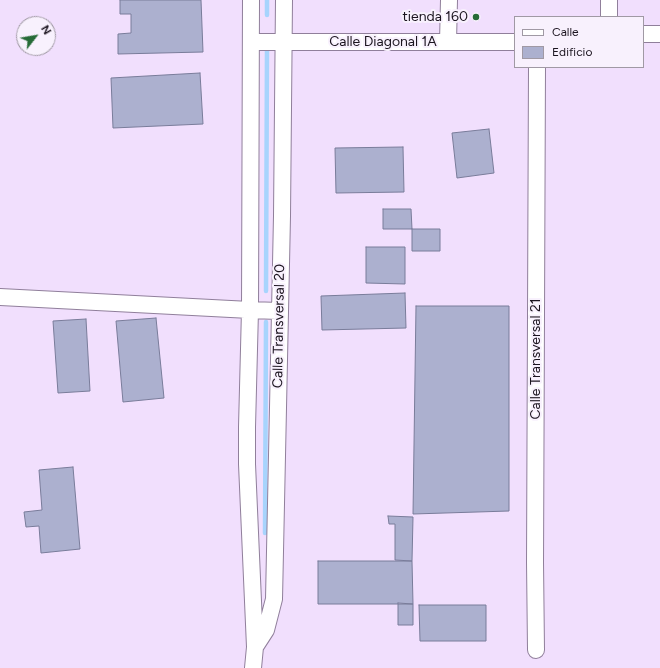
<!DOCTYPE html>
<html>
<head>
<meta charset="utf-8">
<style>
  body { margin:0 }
  #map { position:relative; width:660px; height:668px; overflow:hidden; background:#f1dffd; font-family:Figtree,sans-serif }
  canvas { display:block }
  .legend { position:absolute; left:514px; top:16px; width:130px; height:52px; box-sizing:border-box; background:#f8f1fd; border:1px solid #a099a4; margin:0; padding:5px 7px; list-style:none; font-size:12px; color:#1b141f }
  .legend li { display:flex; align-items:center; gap:8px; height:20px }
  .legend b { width:20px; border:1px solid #a099a4 }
  .north { position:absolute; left:16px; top:16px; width:40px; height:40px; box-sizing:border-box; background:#f8f1fd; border:1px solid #a099a4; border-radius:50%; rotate:59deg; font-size:11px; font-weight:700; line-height:16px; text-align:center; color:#1b141f }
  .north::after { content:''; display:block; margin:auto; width:14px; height:18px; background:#266b37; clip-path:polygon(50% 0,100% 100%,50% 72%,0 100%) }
</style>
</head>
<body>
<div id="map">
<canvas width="660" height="668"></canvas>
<ul class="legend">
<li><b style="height:5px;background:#fff"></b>Calle</li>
<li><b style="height:11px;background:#acb0cf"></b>Edificio</li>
</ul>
<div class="north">N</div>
</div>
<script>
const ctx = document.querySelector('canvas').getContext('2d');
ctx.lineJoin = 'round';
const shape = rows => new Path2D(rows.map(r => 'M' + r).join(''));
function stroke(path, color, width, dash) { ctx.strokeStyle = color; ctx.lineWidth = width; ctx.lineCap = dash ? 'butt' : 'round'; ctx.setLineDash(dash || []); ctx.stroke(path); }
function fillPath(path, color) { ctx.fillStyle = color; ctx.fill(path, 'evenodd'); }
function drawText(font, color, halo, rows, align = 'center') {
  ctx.font = font + ' Figtree,sans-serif'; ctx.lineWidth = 4; ctx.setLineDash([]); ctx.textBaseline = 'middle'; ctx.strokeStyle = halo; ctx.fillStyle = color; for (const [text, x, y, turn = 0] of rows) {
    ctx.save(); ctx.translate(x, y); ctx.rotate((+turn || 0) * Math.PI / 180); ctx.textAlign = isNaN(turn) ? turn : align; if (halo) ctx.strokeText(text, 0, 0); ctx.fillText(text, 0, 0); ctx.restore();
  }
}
const stream = shape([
  [267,15,267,0],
  [266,291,267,47],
  [265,533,266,322]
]);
const building = shape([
  [120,0,201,0,203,52,118,54,118,34,131,33,131,14,120,14,120,0],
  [200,73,203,124,113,128,111,78,200,73],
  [489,129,494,173,457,178,452,133,489,129],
  [403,147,404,192,336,193,335,148,403,147],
  [383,209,411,209,412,229,383,229,383,209],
  [412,229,440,229,440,251,412,251,412,229],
  [366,247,405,247,405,284,366,283,366,247],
  [405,293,406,328,322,330,321,296,405,293],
  [416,306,509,306,509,511,413,514,416,306],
  [156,318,164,398,123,402,116,321,156,318],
  [86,319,90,391,58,393,53,321,86,319],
  [73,467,80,549,41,553,39,526,26,527,24,512,42,510,39,470,73,467],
  [388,516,413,517,412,561,395,560,395,524,389,524,388,516],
  [318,561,412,561,413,604,318,604,318,561],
  [398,603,413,604,413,625,398,625,398,603],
  [419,605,486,605,486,641,420,641,419,605]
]);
const minor = shape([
  [251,0,250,310,247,427,247,464,255,647,253,668],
  [609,17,609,0],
  [643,34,660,34],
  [251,42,515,42],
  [448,42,449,0],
  [0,297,250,310,279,311],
  [255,647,266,630,274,599,282,216,284,0],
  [536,650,535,562,537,67]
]);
const markers = [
  [476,17,4,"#266b37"]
];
const poiNames = [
  ["tienda 160",468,17]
];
const streetNames = [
  ["Calle Diagonal 1A",383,42],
  ["Calle Transversal 20",279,326,-89],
  ["Calle Transversal 21",536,359,-90]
];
stroke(stream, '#a7d4fd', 4.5);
fillPath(building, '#acb0cf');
stroke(building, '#797c9a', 1);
stroke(minor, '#907f9b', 18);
stroke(minor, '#fff', 16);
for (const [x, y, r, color] of markers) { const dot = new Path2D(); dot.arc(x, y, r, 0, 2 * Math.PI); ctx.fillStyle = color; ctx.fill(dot); stroke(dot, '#f8f1fd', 1.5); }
drawText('14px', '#1b141f', '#f8f1fd', poiNames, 'right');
drawText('14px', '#1b141f', '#f8f1fd', streetNames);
</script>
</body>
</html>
